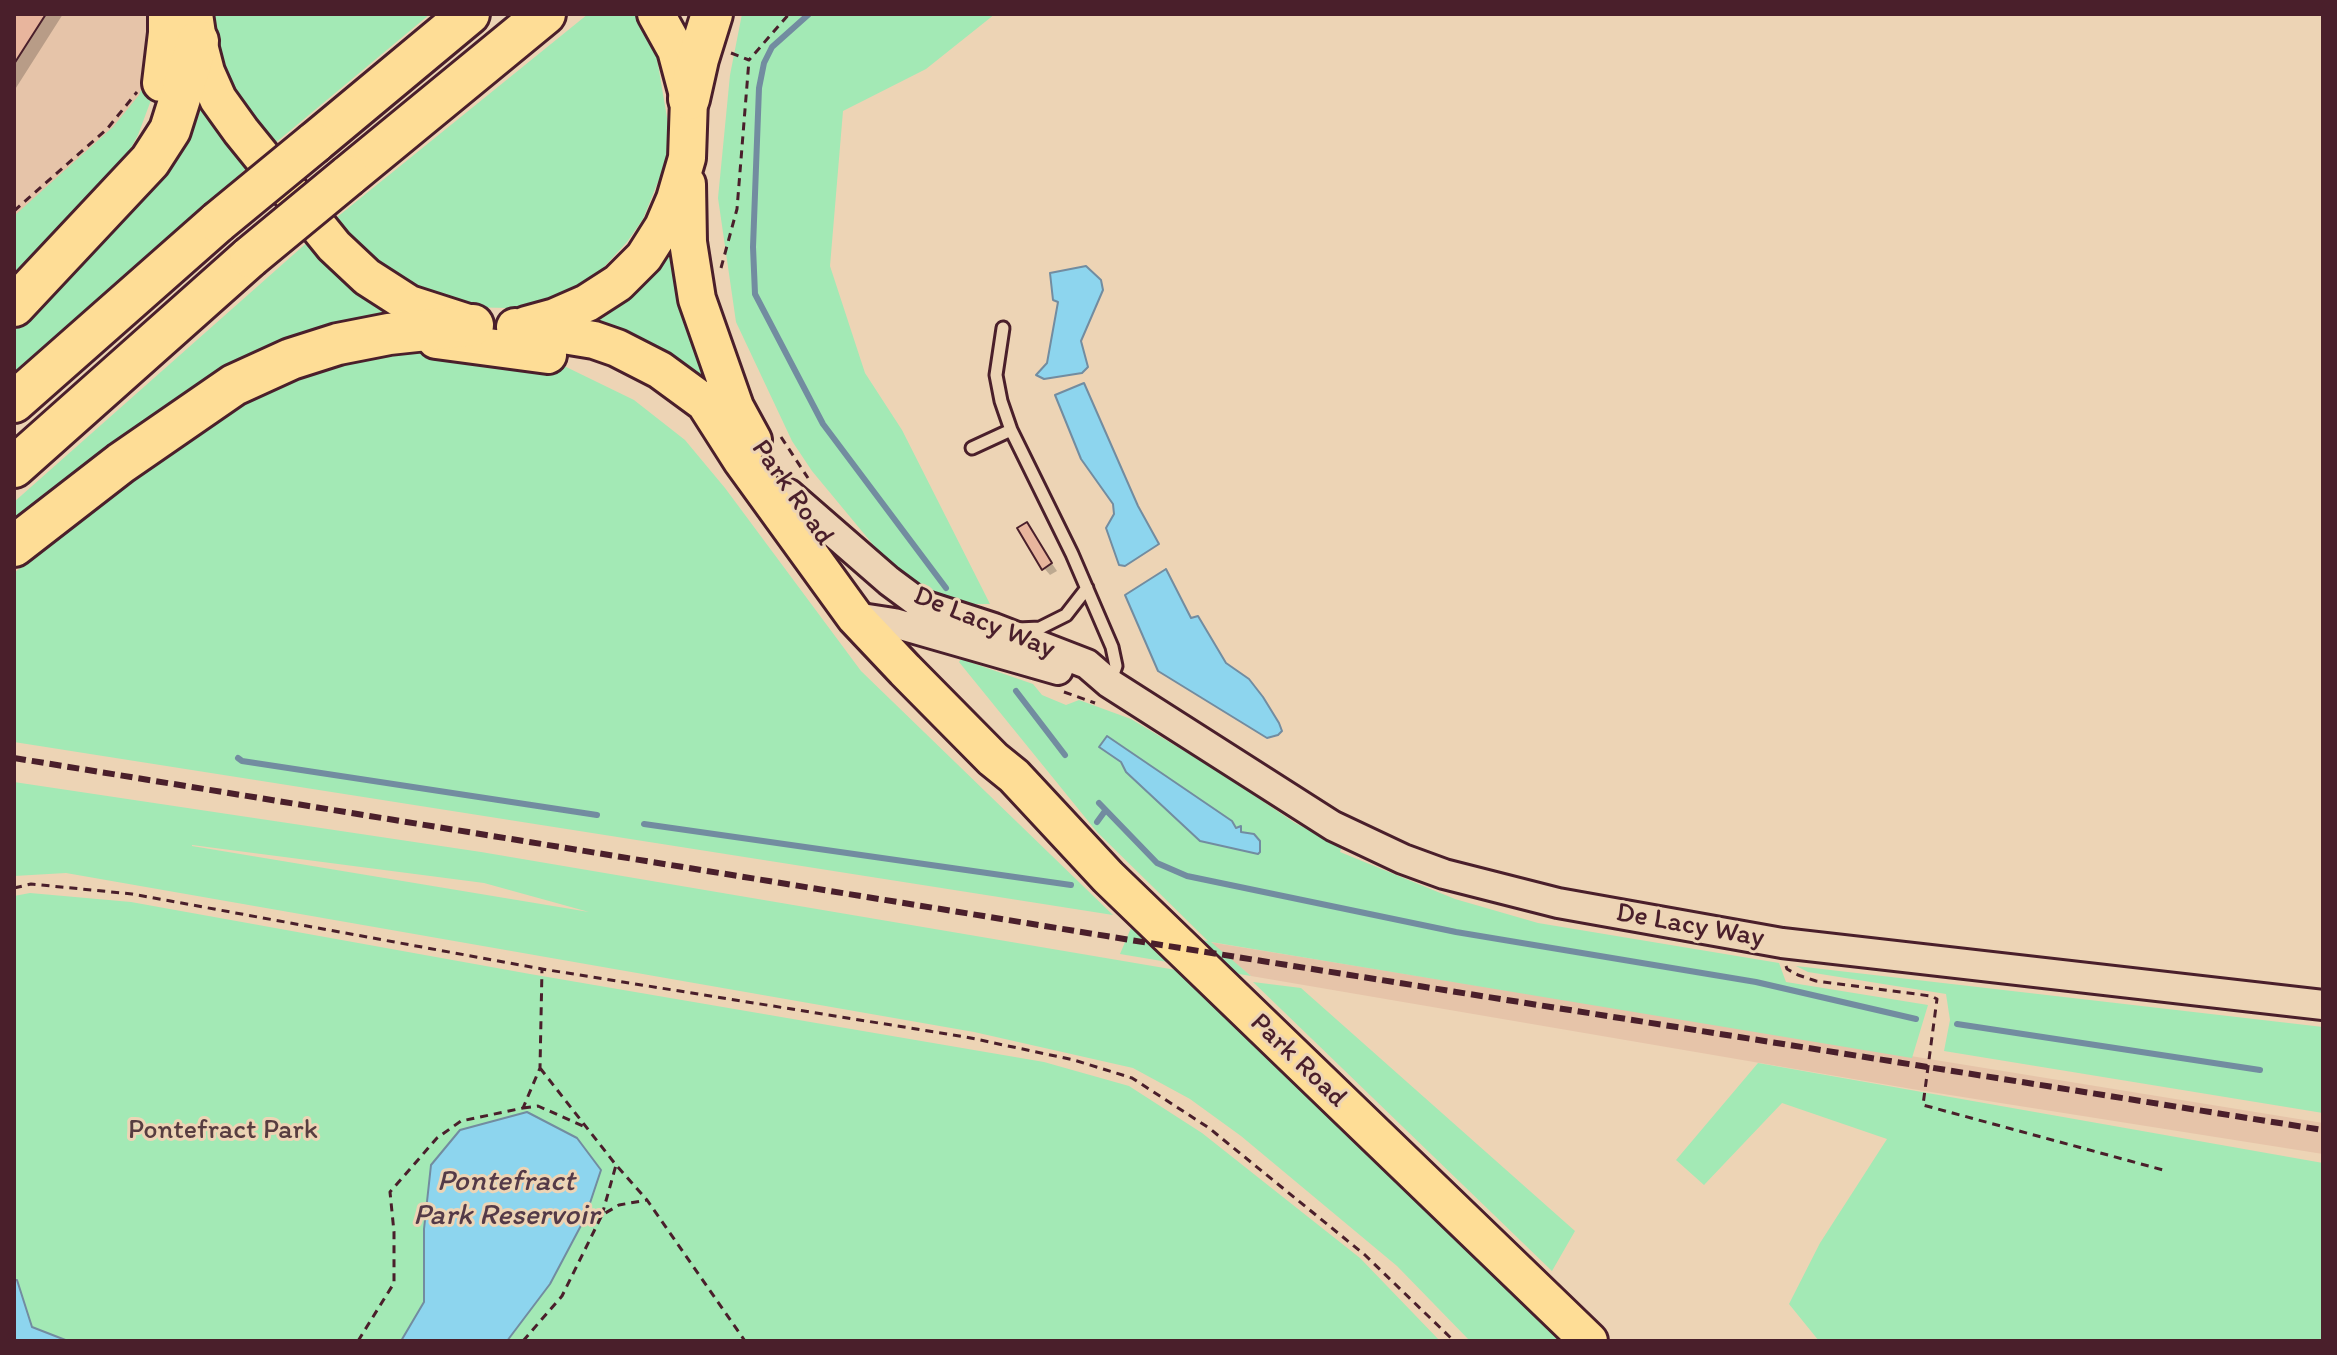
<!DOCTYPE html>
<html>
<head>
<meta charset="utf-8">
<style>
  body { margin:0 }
  #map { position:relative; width:2337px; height:1355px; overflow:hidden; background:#edd4b5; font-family:Itim,sans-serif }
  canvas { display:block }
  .frame { position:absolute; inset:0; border:16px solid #4a1f2b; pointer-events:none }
</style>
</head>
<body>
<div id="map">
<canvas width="2337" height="1355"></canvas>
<div class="frame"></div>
</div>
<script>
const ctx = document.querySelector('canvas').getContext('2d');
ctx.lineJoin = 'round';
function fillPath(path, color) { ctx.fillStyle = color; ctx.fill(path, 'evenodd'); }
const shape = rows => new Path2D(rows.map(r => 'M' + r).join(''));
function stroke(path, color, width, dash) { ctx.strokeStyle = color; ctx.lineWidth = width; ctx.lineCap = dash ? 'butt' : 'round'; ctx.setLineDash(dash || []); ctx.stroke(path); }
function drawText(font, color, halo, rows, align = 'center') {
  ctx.font = font + ' Itim,sans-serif'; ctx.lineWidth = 6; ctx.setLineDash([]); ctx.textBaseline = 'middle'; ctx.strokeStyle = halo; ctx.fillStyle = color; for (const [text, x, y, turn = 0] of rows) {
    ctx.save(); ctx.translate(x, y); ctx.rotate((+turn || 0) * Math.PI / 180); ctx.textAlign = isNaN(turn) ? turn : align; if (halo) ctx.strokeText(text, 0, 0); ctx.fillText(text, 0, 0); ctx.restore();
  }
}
const built = shape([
  [14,14,160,14,145,105,14,234],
  [1209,942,2323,1123,2323,1154,1912,1089,1251,976]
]);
const green = shape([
  [146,14,163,14,157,84,138,135,121,166,14,289,14,216,113,127,139,95,149,72],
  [205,14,430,14,274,144,224,82],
  [588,14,636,14,643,23,655,47,670,135,668,157,643,219,627,242,603,268,584,282,542,302,508,308,463,307,402,286,331,222],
  [742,14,995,14,926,69,843,111,830,266,865,373,902,430,990,604,968,604,925,591,914,585,875,547,812,471,792,441,736,322,718,198,730,75],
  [197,96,250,165,14,377,14,328,160,175],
  [311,239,364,297,383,310,415,324,356,332,14,535,14,502],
  [678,240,717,393,668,355,632,333,590,320,631,297,650,277],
  [400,349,560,364,634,400,685,440,725,488,861,671,1113,915,14,742,14,573,154,460,252,397,338,359],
  [961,659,1033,684,1042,695,1066,705,1079,700,1131,719,1221,773,1295,823,1342,846,1340,852,1455,899,1538,923,1779,963,1786,982,1928,1005,1912,1058,1211,942,1251,976,1120,954,1131,928,1208,941,1097,832,959,662],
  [1121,762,1236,828,1245,834,1200,841,1126,772],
  [14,782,481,852,1188,972,1566,1341,1470,1341,1397,1266,1241,1136,1190,1099,1133,1068,974,1032,66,873,14,876],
  [192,845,484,883,589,912,192,846],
  [30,893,131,902,530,974,1044,1062,1129,1086,1202,1133,1360,1258,1440,1341,14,1341,14,896],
  [1796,966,2323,1027,2323,1113,1944,1051,1950,1020,1946,994,1808,972],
  [1253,982,1301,988,1575,1231,1552,1271],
  [1758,1063,2323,1163,2323,1341,1819,1341,1789,1304,1820,1243,1887,1139,1782,1103,1704,1185,1676,1160]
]);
const water = shape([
  [1086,266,1101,280,1103,290,1081,341,1088,367,1082,373,1044,379,1036,375,1047,363,1058,302,1053,300,1050,273,1086,266],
  [1084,383,1138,506,1159,544,1125,566,1119,565,1106,528,1114,514,1113,504,1081,459,1055,395,1084,383],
  [1166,569,1191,618,1198,616,1226,663,1249,679,1263,697,1279,723,1282,731,1278,735,1267,738,1158,671,1125,595,1166,569],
  [1107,736,1232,821,1236,828,1241,826,1241,832,1254,834,1260,841,1260,852,1258,854,1200,841,1126,772,1121,762,1099,747,1107,736],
  [527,1112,577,1138,601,1170,585,1218,550,1284,507,1341,401,1341,424,1302,424,1229,431,1165,460,1130,527,1112],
  [14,1280,17,1280,32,1327,68,1341,14,1341,14,1280]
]);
const shadow = shape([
  [14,14,63,14,14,91],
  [1026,525,1057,571,1050,575,1044,568]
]);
const stream = shape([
  [809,14,772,47,764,63,759,88,753,247,755,294,823,424,946,588],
  [1016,691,1065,755],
  [238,758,242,761,597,815],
  [1099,803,1157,863,1187,876,1456,932,1756,982,1916,1019],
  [1097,822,1105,811],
  [644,824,1071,885],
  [1957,1024,2260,1070]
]);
const building = shape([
  [14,14,46,14,14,64,14,14],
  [1027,522,1052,563,1042,570,1017,528,1027,522]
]);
const path = shape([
  [731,53,749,60,789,14],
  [14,211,107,129,137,92],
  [721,268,737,209,749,60],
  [781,437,808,478],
  [1064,692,1095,703],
  [14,888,31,884,132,894,542,969,966,1037,1074,1060,1132,1078,1209,1128,1365,1255,1454,1341],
  [1786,966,1787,969,1798,975,1816,981,1931,996,1937,999,1923,1105,2167,1171],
  [540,1068,616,1165,647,1200,745,1341],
  [523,1108,538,1106,583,1126],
  [602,1215,616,1165],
  [358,1341,394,1283,394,1232,390,1192,437,1138,461,1121,523,1108,540,1068,542,969],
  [523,1341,562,1296,602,1215,619,1205,647,1200]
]);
const service = shape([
  [1003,328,996,375,1001,401,1011,430,1072,554,1112,647,1116,666,1110,683],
  [972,448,1011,430],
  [1018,629,1040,628,1066,615,1087,588]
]);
const tertiary = shape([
  [789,494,889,581,920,604,994,628,1087,664,1109,683,1333,826,1403,859,1444,874,1558,903,1782,943,2323,1005],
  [855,617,894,623,1058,670]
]);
const primary = shape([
  [194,14,198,41,206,72,218,99,241,131,334,246,367,277,409,304,471,324],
  [161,83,167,33,167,14],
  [687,184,688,242,697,299,735,407,753,440],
  [526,325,555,317,587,303,618,283,644,257,663,227,675,199,687,158,689,99,676,50,656,14],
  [515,327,594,340,617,348,660,370,705,403,742,461,855,617,905,670,993,759,1014,776,1108,877,1589,1341],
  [436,340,548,355]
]);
const motorway = shape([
  [689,99,698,59,712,14],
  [314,143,469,14],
  [348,176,545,14],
  [14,306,150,161,170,130,198,41],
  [14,402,218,222],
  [14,467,250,257],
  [14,546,121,463,234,385,291,359,338,344,389,334,473,325]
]);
const rail = shape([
  [14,758,1149,943,2323,1130]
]);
const motorwayBridge = shape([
  [218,222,314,143],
  [250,257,348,176]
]);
const streetNames = [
  ["Park Road",792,493,55],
  ["De Lacy Way",984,623,22],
  ["De Lacy Way",1690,926,10],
  ["Park Road",1298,1061,44]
];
const parkNames = [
  ["Pontefract Park",223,1131]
];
const waterNames = [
  ["Pontefract",506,1182],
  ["Park Reservoir",506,1216]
];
fillPath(built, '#e6c4a9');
fillPath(green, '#a3e9b5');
fillPath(water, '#8dd5ee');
stroke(water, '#728ca0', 2);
fillPath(shadow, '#0003');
stroke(stream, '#728ca0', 6);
fillPath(building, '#e8b59d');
stroke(building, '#4a1f2b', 2);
stroke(service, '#4a1f2b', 17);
stroke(tertiary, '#4a1f2b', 34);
stroke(primary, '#4a1f2b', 42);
stroke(motorway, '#4a1f2b', 46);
stroke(path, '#4a1f2b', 3, [8, 6]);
stroke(service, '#edd4b5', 11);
stroke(tertiary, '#edd4b5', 28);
stroke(primary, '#fedd96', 36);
stroke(motorway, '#fedd96', 40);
stroke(rail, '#4a1f2b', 6, [12, 6]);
stroke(motorwayBridge, '#4a1f2b', 46, []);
stroke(motorwayBridge, '#fedd96', 40);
drawText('28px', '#4a1f2b', '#edd4b5', streetNames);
drawText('28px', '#573d40', '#edd4b5', parkNames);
drawText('italic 30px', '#543a48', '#edd4b5', waterNames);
</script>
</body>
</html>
